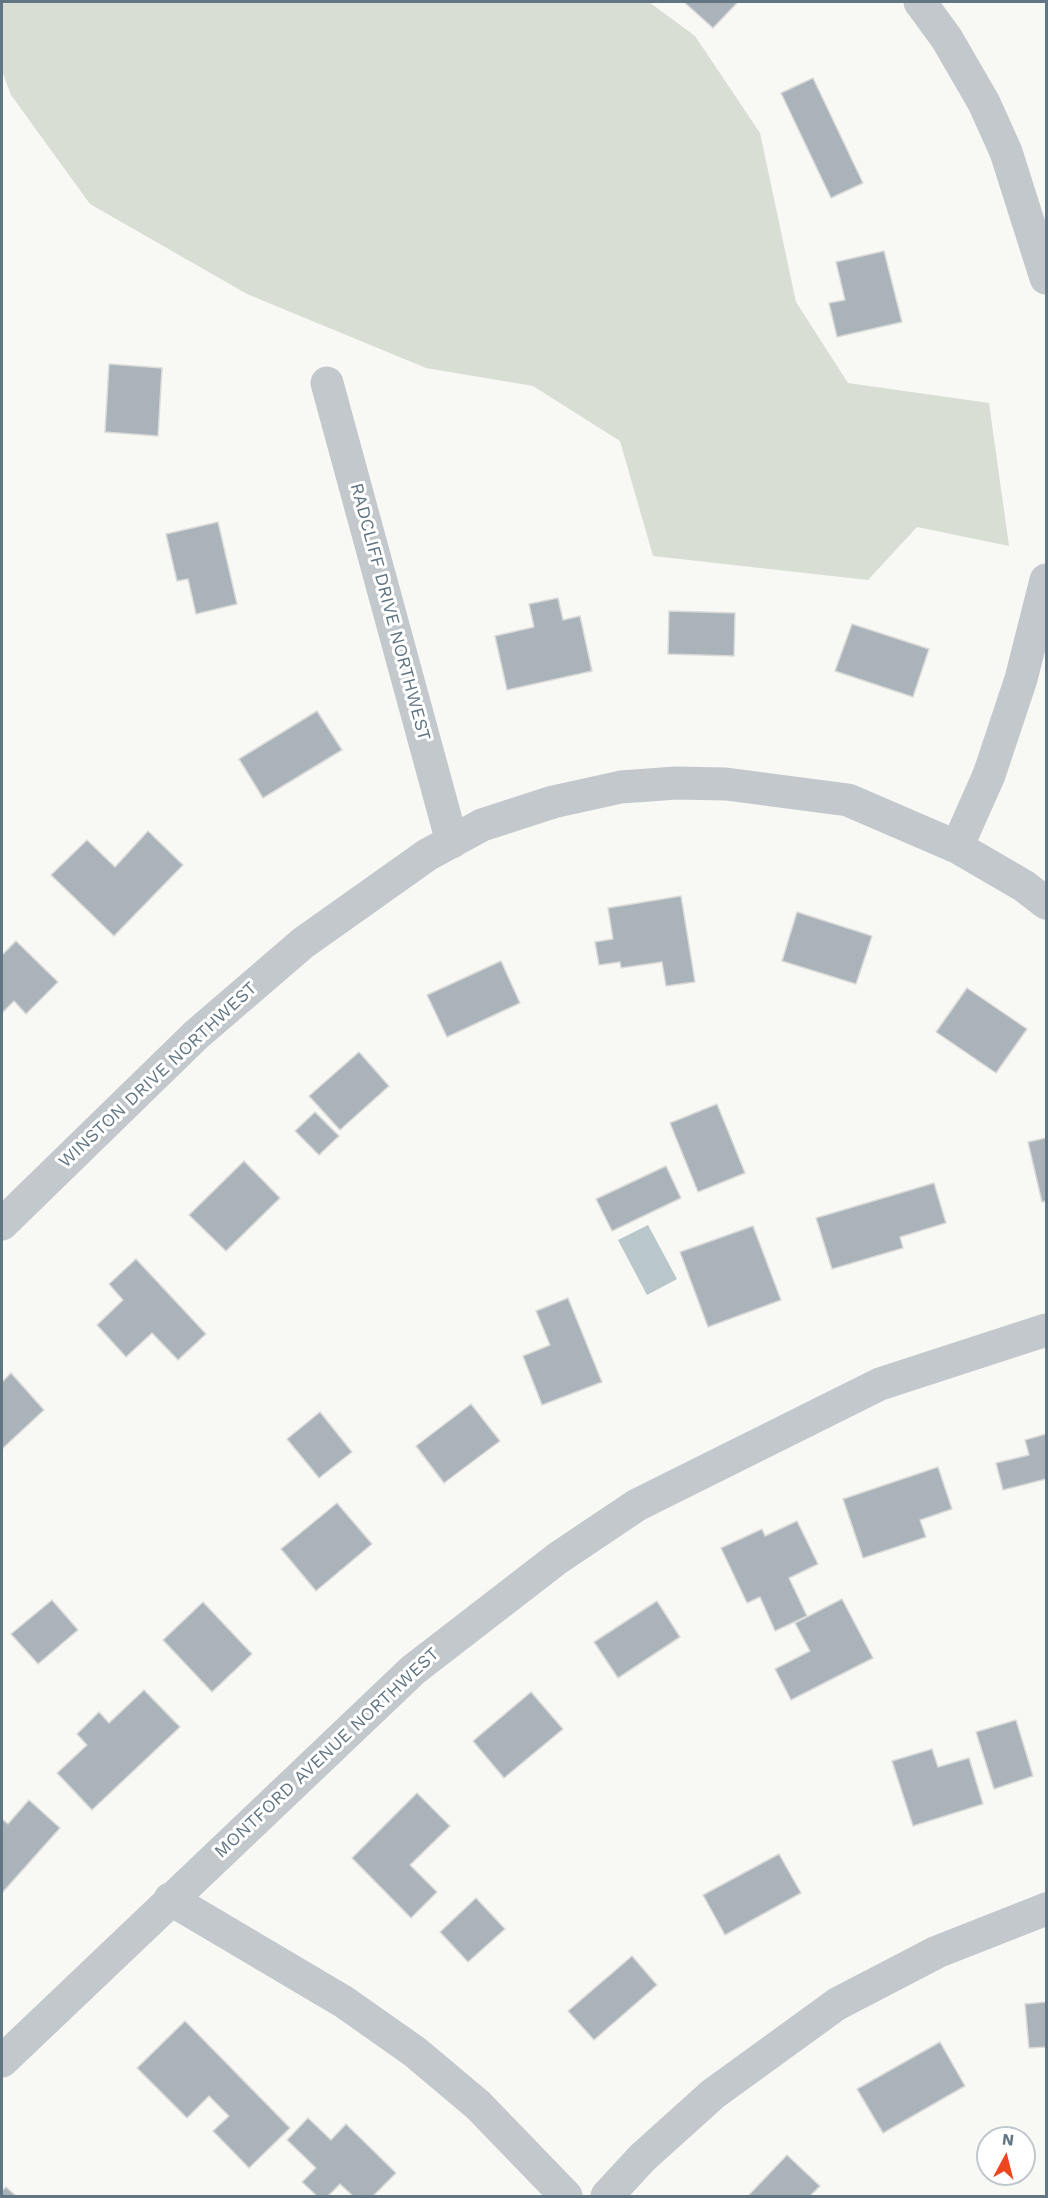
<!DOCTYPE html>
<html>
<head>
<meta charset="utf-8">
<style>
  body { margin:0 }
  #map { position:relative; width:1048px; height:2198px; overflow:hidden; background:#f8f8f5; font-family:"Work Sans",sans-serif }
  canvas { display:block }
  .frame { position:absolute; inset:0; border:3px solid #617582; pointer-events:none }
  .north { position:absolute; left:976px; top:2126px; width:60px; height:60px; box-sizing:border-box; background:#fff; border:2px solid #c0c8cd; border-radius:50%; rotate:7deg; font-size:16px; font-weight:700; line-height:24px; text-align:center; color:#617582 }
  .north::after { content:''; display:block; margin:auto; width:21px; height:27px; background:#ef461f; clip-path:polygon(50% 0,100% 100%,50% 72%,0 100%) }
</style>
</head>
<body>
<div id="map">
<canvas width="1048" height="2198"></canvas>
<div class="frame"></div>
<div class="north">N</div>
</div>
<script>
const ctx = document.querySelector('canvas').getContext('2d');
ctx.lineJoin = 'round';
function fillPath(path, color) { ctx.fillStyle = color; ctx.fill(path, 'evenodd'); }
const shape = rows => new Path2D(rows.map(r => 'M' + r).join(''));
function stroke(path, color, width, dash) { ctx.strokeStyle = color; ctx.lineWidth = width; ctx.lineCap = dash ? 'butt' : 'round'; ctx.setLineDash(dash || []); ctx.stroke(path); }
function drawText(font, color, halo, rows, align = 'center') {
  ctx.font = font + ' "Work Sans",sans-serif'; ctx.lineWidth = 6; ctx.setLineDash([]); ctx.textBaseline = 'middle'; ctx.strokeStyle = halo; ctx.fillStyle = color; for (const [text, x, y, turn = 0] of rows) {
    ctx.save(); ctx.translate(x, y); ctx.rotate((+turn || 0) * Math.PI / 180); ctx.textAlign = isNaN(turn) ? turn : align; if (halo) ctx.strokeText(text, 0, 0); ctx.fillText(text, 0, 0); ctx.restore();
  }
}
const green = shape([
  [2,2,649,2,695,36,760,133,796,302,848,383,989,403,1009,546,917,527,868,580,653,556,620,441,533,386,426,368,247,294,90,204,11,95,2,71]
]);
const water = shape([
  [648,1225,677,1279,647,1295,618,1240]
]);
const building = shape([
  [684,2,738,2,713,28,684,2],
  [813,78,863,183,831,198,781,93,813,78],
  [884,251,902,322,837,337,829,303,845,300,836,262,884,251],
  [109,364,162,368,158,436,105,432,109,364],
  [218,522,237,604,196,614,188,579,177,581,166,534,218,522],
  [558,598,563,620,580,616,592,671,507,690,495,636,534,627,529,604,558,598],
  [669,611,735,613,734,656,668,654,669,611],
  [852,624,929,649,913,697,835,671,852,624],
  [317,711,342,750,263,798,239,759,317,711],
  [148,831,183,865,114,936,51,875,87,840,115,867,148,831],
  [681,896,695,982,666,986,662,962,621,968,620,962,599,965,595,942,613,939,608,908,681,896],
  [797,912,872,936,856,984,782,961,797,912],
  [16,941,58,982,26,1014,14,1001,2,1013,2,955,16,941],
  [501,961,520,1003,447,1037,427,995,501,961],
  [967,988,1027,1029,996,1073,936,1032,967,988],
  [359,1052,389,1086,340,1130,309,1096,359,1052],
  [717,1104,745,1173,698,1192,670,1123,717,1104],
  [315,1112,339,1136,319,1155,295,1131,315,1112],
  [1046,1138,1046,1201,1042,1202,1028,1142,1046,1138],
  [244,1161,280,1198,226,1251,189,1215,244,1161],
  [666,1166,681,1198,612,1231,596,1199,666,1166],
  [934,1183,946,1223,900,1237,903,1248,832,1269,816,1218,934,1183],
  [753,1226,781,1300,708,1327,680,1252,753,1226],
  [136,1259,206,1334,178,1360,152,1333,126,1357,97,1325,123,1300,109,1284,136,1259],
  [568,1298,602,1382,542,1405,523,1356,550,1345,536,1311,568,1298],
  [11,1373,44,1410,2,1449,2,1382,11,1373],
  [471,1404,500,1441,444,1483,416,1446,471,1404],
  [320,1412,352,1452,319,1478,287,1439,320,1412],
  [1046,1434,1046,1479,1003,1490,996,1463,1029,1455,1025,1440,1046,1434],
  [938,1467,952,1509,920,1520,926,1537,863,1558,843,1499,938,1467],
  [337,1503,372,1544,316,1591,281,1549,337,1503],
  [797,1521,818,1564,789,1578,807,1616,775,1631,760,1597,747,1603,721,1548,762,1529,765,1536,797,1521],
  [842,1599,873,1658,791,1700,775,1669,810,1651,795,1623,842,1599],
  [52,1600,78,1630,38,1664,11,1634,52,1600],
  [657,1601,680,1637,618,1678,594,1642,657,1601],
  [203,1602,252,1654,212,1692,163,1640,203,1602],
  [144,1690,180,1727,92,1810,57,1773,87,1745,77,1734,99,1712,109,1723,144,1690],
  [531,1692,563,1729,504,1778,473,1741,531,1692],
  [1016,1720,1033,1776,994,1789,976,1732,1016,1720],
  [932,1749,938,1767,969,1758,983,1804,913,1826,892,1761,932,1749],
  [417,1793,450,1826,410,1865,437,1892,411,1918,352,1858,417,1793],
  [29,1800,60,1828,2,1893,2,1819,8,1824,29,1800],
  [779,1854,801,1893,725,1935,703,1895,779,1854],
  [476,1898,505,1929,468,1962,440,1932,476,1898],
  [632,1956,657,1985,594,2040,568,2011,632,1956],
  [1046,2002,1046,2047,1029,2048,1025,2004,1046,2002],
  [185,2021,290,2128,249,2168,213,2131,229,2116,209,2096,187,2118,137,2068,185,2021],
  [940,2042,965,2086,883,2133,857,2089,940,2042],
  [308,2118,331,2140,346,2124,396,2173,373,2196,353,2196,340,2184,328,2196,317,2196,302,2182,316,2168,287,2140,308,2118],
  [787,2155,820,2186,810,2196,748,2196,787,2155],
  [6,2187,16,2196,2,2196,2,2191,6,2187]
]);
const minor = shape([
  [920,2,947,39,984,103,1006,152,1046,278],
  [327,383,452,842],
  [957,847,989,775,1021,679,1046,580],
  [2,1224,196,1035,303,943,427,855,482,825,553,802,621,787,676,783,726,784,848,800,957,847,1024,886,1046,903],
  [170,1899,344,2002,415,2052,478,2105,566,2196],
  [2,2061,413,1670,558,1558,637,1505,880,1384,1046,1330],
  [607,2196,642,2158,713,2094,837,2004,937,1952,1046,1909]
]);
const streetNames = [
  ["RADCLIFF DRIVE NORTHWEST",390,612,75],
  ["WINSTON DRIVE NORTHWEST",158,1075,-43],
  ["MONTFORD AVENUE NORTHWEST",327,1753,-43]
];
fillPath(green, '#d8ded4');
fillPath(water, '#b9c7ca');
fillPath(building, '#a9b3b9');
stroke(building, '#dadad8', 1.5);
stroke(minor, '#c3c8cc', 33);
drawText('18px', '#617582', '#fff', streetNames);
</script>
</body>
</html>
